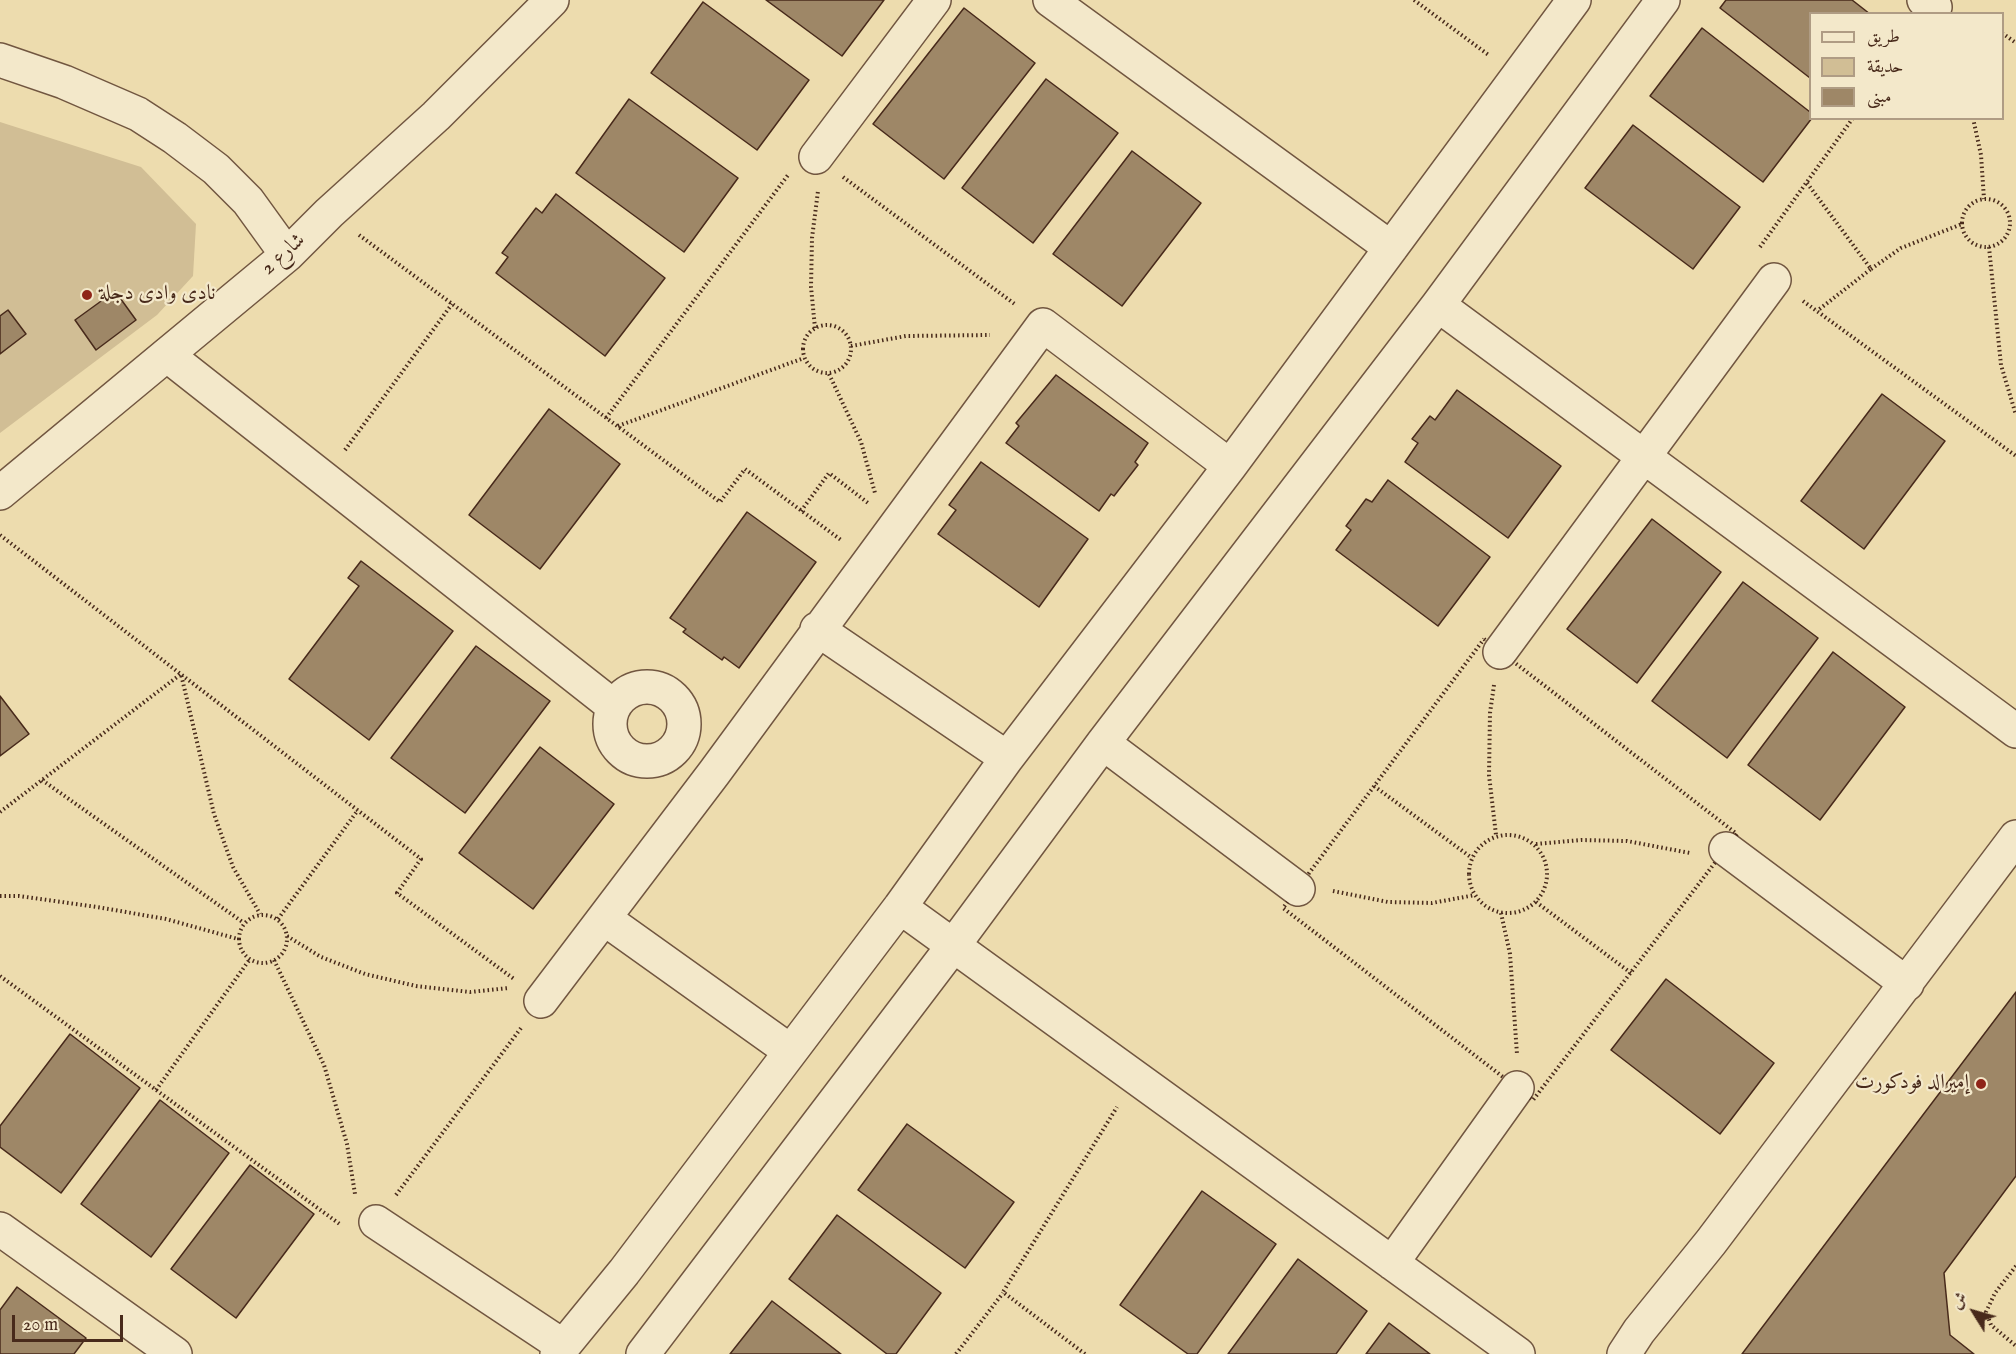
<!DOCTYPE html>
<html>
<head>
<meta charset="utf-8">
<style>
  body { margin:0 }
  #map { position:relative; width:2016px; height:1354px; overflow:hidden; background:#eddcae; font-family:"IM FELL English",Amiri,serif }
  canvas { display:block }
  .legend { position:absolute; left:1809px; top:12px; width:195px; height:108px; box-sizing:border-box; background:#f3e8ca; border:2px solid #af9c84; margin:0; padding:8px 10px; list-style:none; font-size:18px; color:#482a1b }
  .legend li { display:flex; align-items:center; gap:12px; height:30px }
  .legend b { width:30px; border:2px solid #af9c84 }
  .north { position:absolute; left:1944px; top:1282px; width:60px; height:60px; -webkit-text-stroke:4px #f3e8ca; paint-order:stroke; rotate:307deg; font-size:16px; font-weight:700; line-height:24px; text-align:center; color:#482a1b }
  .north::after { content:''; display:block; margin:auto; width:21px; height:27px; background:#482a1b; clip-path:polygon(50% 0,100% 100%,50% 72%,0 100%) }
  .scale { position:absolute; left:12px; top:1315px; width:111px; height:27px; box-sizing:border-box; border:3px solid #482a1b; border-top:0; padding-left:8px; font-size:18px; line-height:21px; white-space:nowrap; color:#482a1b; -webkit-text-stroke:4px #f3e8ca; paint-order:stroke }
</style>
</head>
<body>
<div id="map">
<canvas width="2016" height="1354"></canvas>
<ul class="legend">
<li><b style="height:8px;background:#f3e8ca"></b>طريق</li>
<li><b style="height:16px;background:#d1be95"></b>حديقة</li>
<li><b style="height:16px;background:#9e8767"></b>مبنى</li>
</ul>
<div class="north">ش</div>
<div class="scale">20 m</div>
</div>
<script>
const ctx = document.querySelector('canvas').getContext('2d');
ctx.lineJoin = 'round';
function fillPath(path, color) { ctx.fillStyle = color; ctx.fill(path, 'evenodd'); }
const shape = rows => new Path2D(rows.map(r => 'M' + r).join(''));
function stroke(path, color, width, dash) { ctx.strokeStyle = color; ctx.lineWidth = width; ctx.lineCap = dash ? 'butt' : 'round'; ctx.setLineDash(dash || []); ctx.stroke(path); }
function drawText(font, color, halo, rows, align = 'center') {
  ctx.font = font + ' "IM FELL English",Amiri,serif'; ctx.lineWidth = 4.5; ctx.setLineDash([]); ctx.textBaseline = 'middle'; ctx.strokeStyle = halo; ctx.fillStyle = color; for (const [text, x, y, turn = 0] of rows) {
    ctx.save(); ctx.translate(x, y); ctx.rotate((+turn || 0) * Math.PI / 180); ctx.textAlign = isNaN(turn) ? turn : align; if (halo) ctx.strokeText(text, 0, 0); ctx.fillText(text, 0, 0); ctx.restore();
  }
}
const green = shape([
  [0,122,141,167,196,224,193,276,157,315,0,433]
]);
const building = shape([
  [766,0,884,0,842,56,766,0],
  [1726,0,1852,0,1870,14,1810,14,1810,78,1720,8,1726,0],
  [703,2,809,80,757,150,651,73,703,2],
  [964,8,1035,63,944,179,873,124,964,8],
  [1702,28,1810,112,1812,118,1763,182,1650,96,1702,28],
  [1046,79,1118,133,1033,243,962,188,1046,79],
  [629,99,738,178,684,252,576,173,629,99],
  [1633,125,1740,207,1693,269,1585,188,1633,125],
  [1132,151,1201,203,1122,306,1053,254,1132,151],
  [556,194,665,278,605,356,496,273,508,257,502,253,536,208,542,213,556,194],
  [115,291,136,320,96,350,75,320,115,291],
  [8,310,26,334,0,354,0,316,8,310],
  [1056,375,1148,443,1135,462,1138,465,1114,496,1111,494,1099,511,1006,443,1019,426,1016,423,1056,375],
  [1457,390,1561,466,1508,538,1405,462,1418,443,1412,439,1430,416,1435,420,1457,390],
  [1882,394,1945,441,1864,549,1801,501,1882,394],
  [549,409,620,464,540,569,469,515,549,409],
  [981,462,1088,539,1039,607,938,534,956,510,949,505,981,462],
  [1388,480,1490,557,1438,626,1336,550,1351,530,1346,526,1366,499,1372,502,1388,480],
  [747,512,816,562,739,668,724,657,722,660,683,632,686,629,670,618,747,512],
  [1652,519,1721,572,1637,683,1567,629,1652,519],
  [361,561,453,631,369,740,289,679,359,586,348,578,361,561],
  [1743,582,1818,638,1727,758,1652,701,1743,582],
  [476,646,550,701,465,813,391,758,476,646],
  [1833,652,1905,707,1820,820,1748,765,1833,652],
  [0,696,29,734,0,756,0,696],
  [540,747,614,804,533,909,459,853,540,747],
  [1666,979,1774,1063,1720,1134,1611,1050,1666,979],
  [2016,992,2016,1176,1944,1273,1950,1335,1974,1354,1742,1354,2016,992],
  [70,1034,140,1088,61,1193,0,1147,0,1126,70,1034],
  [160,1100,229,1153,151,1257,81,1204,160,1100],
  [907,1124,1014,1202,965,1268,858,1190,907,1124],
  [250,1165,314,1214,236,1318,171,1269,250,1165],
  [1202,1191,1276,1244,1197,1354,1188,1354,1120,1305,1202,1191],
  [837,1215,941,1293,896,1354,887,1354,789,1279,837,1215],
  [1298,1259,1367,1311,1336,1354,1228,1354,1298,1259],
  [17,1287,86,1338,74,1354,0,1354,0,1310,17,1287],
  [772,1301,841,1354,730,1354,772,1301],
  [1389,1323,1430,1354,1366,1354,1389,1323]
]);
const path = shape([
  [1414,0,1490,56],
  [2002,33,2016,43],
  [1973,118,1981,155,1984,199],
  [843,177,1016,305],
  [1807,183,1871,269,1817,311],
  '1962 223a24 24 0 1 1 48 0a24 24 0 1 1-48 0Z',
  [359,235,720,502,745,469,841,540],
  [1760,247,1853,118],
  [1989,247,2001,365,2016,415],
  [1871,269,1901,248,1962,224],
  [1803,301,2016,456],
  '803 349a24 24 0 1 1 48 0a24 24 0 1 1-48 0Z',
  [815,328,811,287,812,238,818,191],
  [851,346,906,336,990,335],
  [829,374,861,442,875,493],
  [606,418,788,175],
  [618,426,804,358],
  [345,450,452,304],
  [801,511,829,473,868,503],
  [0,535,421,859,397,893,514,979],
  [1484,639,1737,834,1533,1100,1283,908,1484,639],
  [1494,685,1490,713,1489,775,1496,835],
  [42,780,244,923],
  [1374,786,1472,858],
  [0,812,181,674,214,814,233,867,260,914],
  '1469 874a39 39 0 1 1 78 0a39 39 0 1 1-78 0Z',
  [1536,844,1581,840,1627,841,1690,853],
  [1333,891,1388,902,1432,903,1475,895],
  [0,896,19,896,97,907,166,919,238,939],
  [1536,902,1631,973],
  [1501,913,1510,954,1517,1054],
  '239 939a24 24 0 1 1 48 0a24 24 0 1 1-48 0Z',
  [278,919,358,810],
  [287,936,321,957,365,974,416,986,470,992,509,988],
  [274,960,324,1065,347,1144,355,1194],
  [0,976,341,1225],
  [156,1090,250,959],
  [396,1195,521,1028],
  [2016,1266,1995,1293,1986,1312,1991,1325,2016,1346],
  [956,1354,1003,1293],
  [1085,1354,1003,1292,1117,1107]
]);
const minor = shape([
  [1050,0,1391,248],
  [1924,0,1935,7],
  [816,157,934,0],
  [1438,305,2016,731],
  [167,355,613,706],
  [817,629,1007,758],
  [1500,652,1774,280],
  '610 724a37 37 0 1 1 74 0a37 37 0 1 1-74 0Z',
  [1103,743,1298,889],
  [1726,849,1907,984],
  [900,907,1518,1354],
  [605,919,790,1051],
  [541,1001,714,773,1043,325,1230,466],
  [376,1222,563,1346],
  [0,1229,175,1354],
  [1392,1263,1517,1088],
  [557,1354,624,1272,900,907,1007,758,1230,466,1574,0],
  [643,1354,953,946,1103,743,1438,305,1663,0],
  [1624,1354,1639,1331,1711,1242,2016,837]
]);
const tertiary = shape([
  [0,60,64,82,138,114,175,138,216,169,248,201,287,255],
  [0,493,287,255,329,213,436,116,552,0]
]);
const markers = [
  [87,295,6,"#8f2418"],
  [1981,1084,6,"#8f2418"]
];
const streetNames = [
  ["شارع 2",284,255,-42]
];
const poiNames = [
  ["نادى وادى دجلة",99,295],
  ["إميرالد فودكورت",1969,1084,"right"]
];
fillPath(green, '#d1be95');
fillPath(building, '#9e8767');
stroke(building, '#482a1b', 1.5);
stroke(minor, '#715640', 36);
stroke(tertiary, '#715640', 36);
stroke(path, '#482a1b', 4, [1.5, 3]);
stroke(minor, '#f3e8ca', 33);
stroke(tertiary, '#f3e8ca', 33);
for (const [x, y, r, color] of markers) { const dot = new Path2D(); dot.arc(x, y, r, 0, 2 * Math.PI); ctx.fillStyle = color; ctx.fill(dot); stroke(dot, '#f3e8ca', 2); }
drawText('21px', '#482a1b', '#f3e8ca', streetNames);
drawText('21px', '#482a1b', '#f3e8ca', poiNames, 'left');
</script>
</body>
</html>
